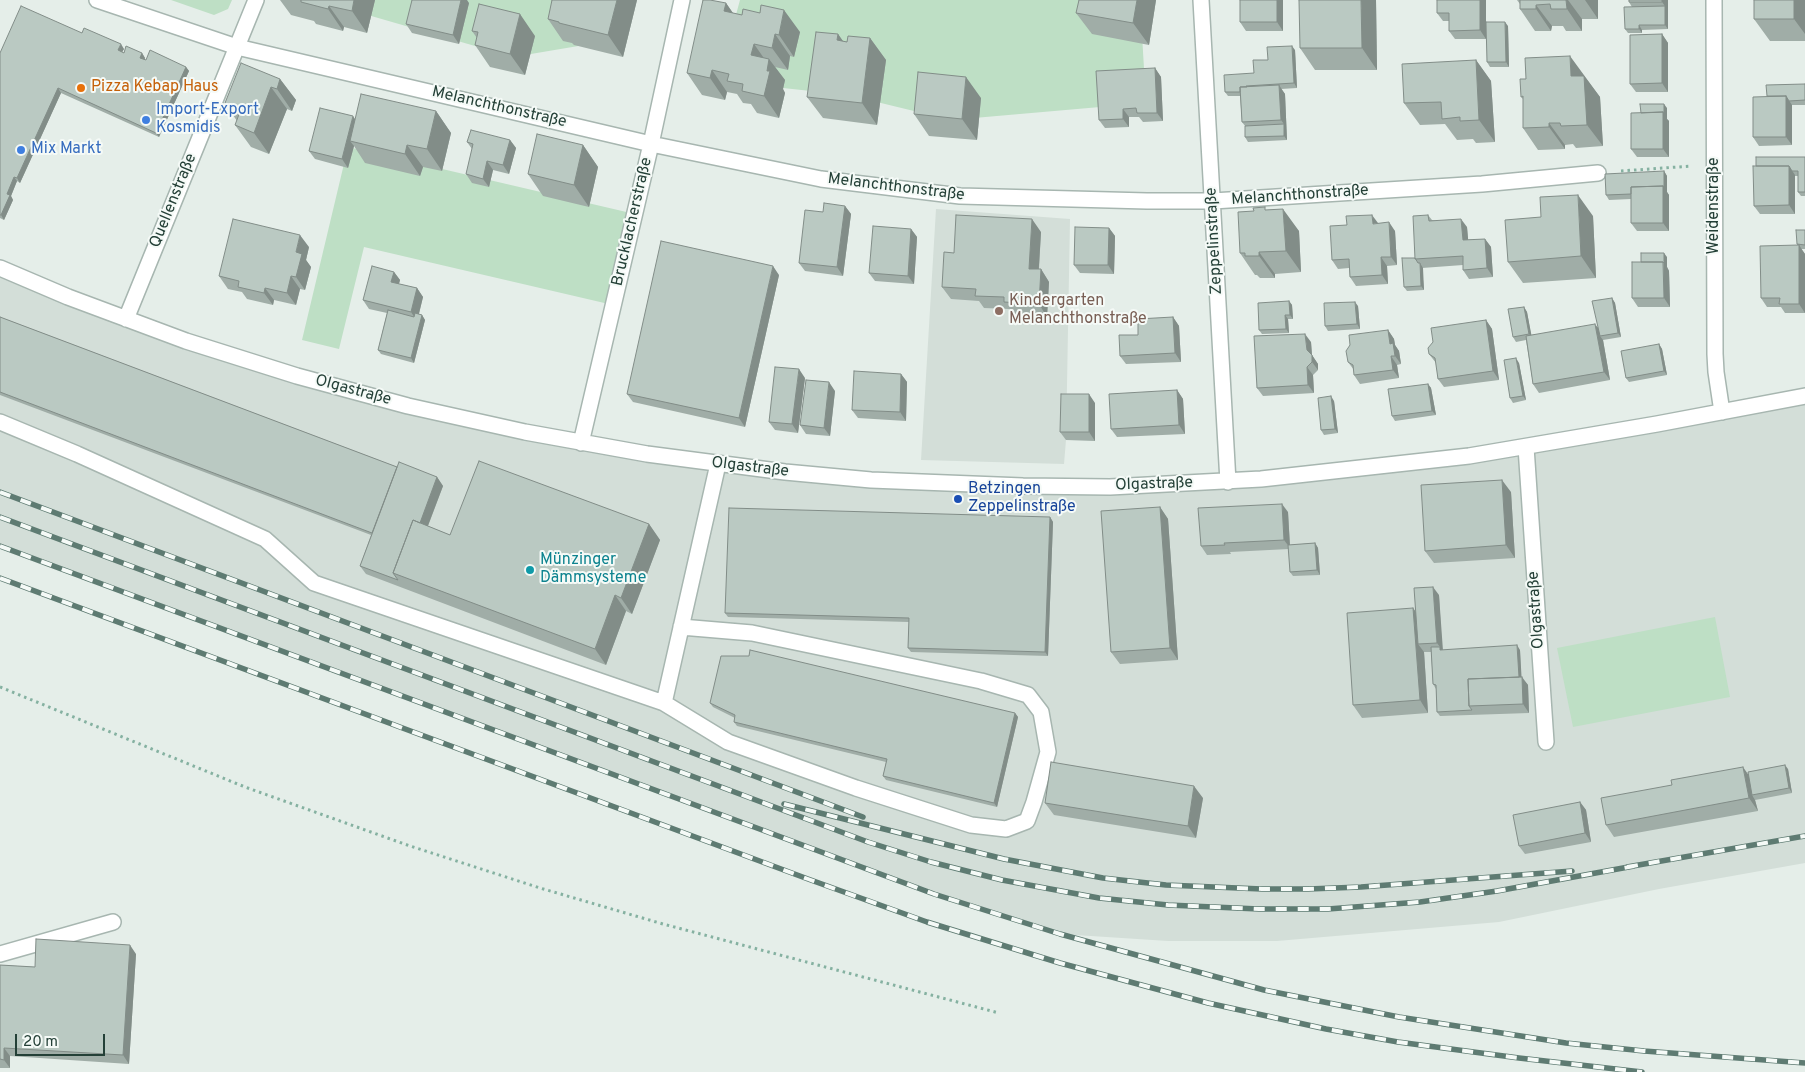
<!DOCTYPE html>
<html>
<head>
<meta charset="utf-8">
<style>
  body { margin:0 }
  #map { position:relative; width:1805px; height:1072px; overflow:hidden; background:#e5eee9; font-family:Overpass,sans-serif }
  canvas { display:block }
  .scale { position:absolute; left:15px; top:1034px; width:90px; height:22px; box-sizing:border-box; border:2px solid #244037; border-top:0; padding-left:6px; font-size:15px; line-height:18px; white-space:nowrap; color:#244037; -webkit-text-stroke:4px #f5faf7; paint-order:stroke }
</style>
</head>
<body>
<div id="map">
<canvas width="1805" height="1072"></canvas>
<div class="scale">20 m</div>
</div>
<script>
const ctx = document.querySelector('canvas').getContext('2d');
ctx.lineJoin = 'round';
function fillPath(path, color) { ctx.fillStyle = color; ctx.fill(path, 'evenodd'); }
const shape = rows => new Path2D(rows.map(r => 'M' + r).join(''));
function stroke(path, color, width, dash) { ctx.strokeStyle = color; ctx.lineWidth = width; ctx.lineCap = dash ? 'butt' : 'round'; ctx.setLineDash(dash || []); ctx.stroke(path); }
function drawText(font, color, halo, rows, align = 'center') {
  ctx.font = font + ' Overpass,sans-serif'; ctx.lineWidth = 4; ctx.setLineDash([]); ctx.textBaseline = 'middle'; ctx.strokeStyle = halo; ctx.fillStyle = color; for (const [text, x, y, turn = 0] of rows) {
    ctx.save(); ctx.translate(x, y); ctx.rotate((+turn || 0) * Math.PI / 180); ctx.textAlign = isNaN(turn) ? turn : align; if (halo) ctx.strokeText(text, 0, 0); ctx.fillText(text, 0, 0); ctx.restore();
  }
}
const built = shape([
  [936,209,1070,219,1066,440,1064,464,921,460],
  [0,268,242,360,647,454,1023,486,1298,476,1805,396,1805,863,1659,889,1499,922,1277,941,1168,941,1060,934,934,894,0,546]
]);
const green = shape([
  [171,0,232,0,228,9,214,15],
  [316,0,622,0,614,40,513,57],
  [740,0,1140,0,1146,103,951,120,848,95,718,81],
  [348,147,635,214,613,305,364,247,339,349,302,340],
  [1715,617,1730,697,1573,727,1557,648]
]);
const path = shape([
  [1621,171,1692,166],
  [0,687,245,787,410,846,540,888,663,924,999,1013]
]);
const minor = shape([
  [97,0,237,47,651,144,821,179,960,196,1147,201,1213,201,1482,184,1598,173],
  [1201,0,1228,482],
  [1714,0,1715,354,1716,372,1722,412],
  [0,268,68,297,186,341,297,376,408,406,525,432,647,454,785,472,871,480,1023,486,1110,487,1261,479,1469,456,1657,424,1805,396],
  [126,319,256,0],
  [0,422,77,454,265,539,314,583,664,703,718,464],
  [581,443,651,144,682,0],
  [1526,447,1546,742],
  [664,703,728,742,856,788,971,825,1006,829,1027,821,1034,802,1048,752,1041,712,1028,695,981,681,752,633,681,627],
  [0,954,113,922]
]);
const rail = shape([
  [0,492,863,817],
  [0,517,868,842,931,862,1002,880,1099,898,1168,905,1259,909,1328,909,1420,902,1497,891,1634,866],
  [0,546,934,894,1060,934,1264,990,1399,1017,1566,1043,1644,1051,1805,1063],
  [0,578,808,879,927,922,1060,963,1208,1003,1326,1029,1398,1042,1519,1058,1642,1072],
  [784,804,1004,859,1103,878,1166,885,1262,889,1308,889,1361,887,1572,871],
  [1627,867,1805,836]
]);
const wall = shape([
  [280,0,375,0,367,33,344,27,343,31,316,24,314,21,291,15],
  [637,0,623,57,574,45,572,43,563,41,548,19],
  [1156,0,1149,45,1092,34,1076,13],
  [1240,0,1283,0,1283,31,1246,31,1240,22],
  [1376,0,1377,70,1315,70,1300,48],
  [1486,0,1486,39,1455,39,1449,31,1449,21,1443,21,1437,13],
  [1517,0,1598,0,1598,19,1582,19,1582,31,1566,31,1563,26,1552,26,1551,31,1535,31,1520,9,1520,4],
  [1668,0,1668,29,1642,30,1642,33,1628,33,1625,29,1632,7,1629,2],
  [1805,0,1805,41,1770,41,1754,19],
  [469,3,459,44,412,33,406,24],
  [726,3,733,13,800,32,794,57,790,56,788,70,775,67,785,80,783,89,785,93,779,118,757,113,751,104,743,103,737,94,727,92,725,100,702,95,687,73],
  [1508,26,1509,67,1490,67,1487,62],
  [472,31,535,36,525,75,490,67,475,45,477,38],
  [82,33,124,49,122,52,124,53,142,53,145,58,145,60,186,67,189,71,159,137,61,93,20,183,17,181,11,196,13,200,4,220,0,218,0,53],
  [838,34,843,41,847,42,870,38,886,60,877,125,823,118,807,97],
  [1662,34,1668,43,1668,92,1636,92,1630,84],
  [1295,50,1297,88,1281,89,1285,94,1287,140,1248,142,1245,137,1245,126,1242,122,1240,96,1228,96,1225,92,1254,73,1268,60],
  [1476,60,1491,81,1495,142,1476,143,1473,139,1457,140,1445,124,1420,125,1404,103],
  [1155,68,1161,77,1163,121,1143,122,1139,117,1129,117,1129,127,1105,128,1099,120],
  [1584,76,1600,97,1603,146,1576,148,1573,144,1565,145,1565,149,1538,150,1523,128,1523,99,1521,97],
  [280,79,296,100,292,111,287,109,269,154,251,147,235,125,237,121,225,103],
  [1805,84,1805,105,1792,105,1792,145,1759,146,1753,137,1767,96],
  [981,98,977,140,929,136,914,114],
  [1667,108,1667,119,1669,121,1669,157,1637,157,1631,149,1641,113],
  [436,111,451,133,442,171,423,167,420,176,365,163,354,146,348,168,315,159,309,151,355,119],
  [510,140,516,148,509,174,493,170,489,187,472,183,466,174,472,149,467,142],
  [583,145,598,167,589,207,543,196,528,174],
  [1805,157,1805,196,1801,196,1798,192,1798,176,1795,176,1795,214,1760,214,1754,206,1756,166],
  [1664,171,1667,176,1667,192,1669,195,1669,231,1637,231,1631,223,1631,199,1609,200,1606,195],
  [845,206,851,214,843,276,805,271,799,263,823,212],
  [1267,210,1299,231,1301,272,1275,274,1275,278,1260,278,1257,275,1255,275,1240,253],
  [1428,215,1432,220,1467,227,1468,240,1485,239,1491,247,1493,277,1469,279,1463,270,1463,265,1422,268,1424,290,1407,291,1404,287,1415,258],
  [1593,216,1596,278,1523,283,1508,262],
  [1378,223,1395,231,1397,265,1387,266,1388,284,1356,286,1350,277,1349,268,1338,269,1332,260],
  [1109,228,1115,236,1114,274,1080,273,1074,265],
  [911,229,917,237,914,284,875,281,869,273],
  [1805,230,1805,249,1801,249,1805,254,1805,313,1785,313,1781,307,1767,307,1761,298,1797,245,1797,244],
  [1041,232,1039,269,1041,269,1049,282,1047,317,1012,315,1009,309,984,308,979,301,951,299,942,287,954,253],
  [309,247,306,260,311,267,305,290,300,289,296,305,274,300,273,305,247,299,242,292,228,289,219,276],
  [1667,257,1667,267,1669,271,1670,307,1638,307,1632,298,1641,262],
  [394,272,400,280,399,284,417,288,423,297,419,314,422,315,425,320,414,363,381,354,378,350,387,313,369,309,363,300],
  [779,275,745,427,633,402,627,394],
  [1612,298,1615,303,1621,337,1603,340,1610,380,1539,393,1533,384,1526,340,1516,342,1513,337,1524,307,1527,312,1531,335,1598,327],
  [1289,301,1292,305,1293,319,1288,319,1289,333,1262,334,1259,330],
  [1358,306,1360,329,1328,331,1325,326],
  [0,317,397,467,437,477,443,486,428,526,450,535,649,524,660,540,632,614,626,611,606,665,366,574,360,566,371,535,0,395],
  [1173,317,1179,326,1181,362,1126,364,1120,356,1138,335],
  [1486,320,1492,329,1499,380,1444,387,1438,379,1436,363,1429,354,1433,342],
  [1388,330,1394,339,1395,345,1399,351,1401,364,1397,365,1399,378,1360,384,1354,375,1354,370,1348,362],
  [1311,342,1312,355,1318,364,1318,370,1313,375,1314,393,1263,396,1257,388],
  [1659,344,1662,349,1667,375,1629,382,1626,378],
  [1519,363,1526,400,1513,403,1510,398],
  [901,374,907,382,906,421,858,418,852,410],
  [805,378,798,433,775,430,769,422],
  [1428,384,1431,388,1436,415,1395,421,1392,416],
  [1177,390,1183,399,1185,434,1117,437,1111,429],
  [835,391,830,436,806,434,800,425],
  [1334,401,1338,433,1324,435,1321,430],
  [1095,403,1095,441,1066,440,1060,432],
  [1511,492,1515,558,1434,563,1425,551],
  [1160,507,1168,519,1178,660,1120,664,1111,652],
  [1288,512,1290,545,1315,543,1318,548,1320,575,1293,576,1290,572,1289,549,1230,552,1231,554,1207,555,1201,546],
  [1050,517,1053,522,1048,656,911,652,908,648,909,622,728,617,725,613],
  [1439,595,1442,650,1520,650,1521,677,1528,685,1529,713,1440,716,1437,712,1436,689,1433,684,1431,652,1424,652,1428,713,1362,718,1353,705,1413,608,1416,612],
  [710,703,1015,713,1018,717,997,807,886,780,883,776,886,762,737,726,734,722,735,718,713,707],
  [1788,769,1792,793,1755,800,1758,811,1614,837,1606,825,1749,776],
  [1203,798,1196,838,1054,815,1045,803],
  [1580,802,1586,810,1591,842,1525,854,1519,846],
  [136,954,129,1064,10,1056,10,1068,0,1068,0,965,35,967]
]);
const shadedWall = shape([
  [354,0,375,0,367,33,352,11],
  [461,0,467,0,469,3,459,44,453,35],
  [617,0,637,0,623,57,608,35],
  [1137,0,1156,0,1149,45,1133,23],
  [1277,0,1283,0,1283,31,1277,22],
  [1361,0,1376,0,1377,70,1362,48],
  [1480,0,1486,0,1486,39,1480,30],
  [1566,0,1568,0,1582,19,1582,31,1567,9],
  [1585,0,1598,0,1598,19],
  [1662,0,1668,0,1668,29,1665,25,1665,6,1662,2],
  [1794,0,1805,0,1805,34,1794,19],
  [726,3,741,25,724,11],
  [1536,5,1552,26,1551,31,1536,9],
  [329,6,344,27,343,31,328,9],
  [784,10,800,32,794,57,779,35],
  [520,14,535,36,525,75,510,54],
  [1505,22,1508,26,1509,67,1506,62],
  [1639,25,1642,30,1642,33,1639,29],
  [775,34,790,56,788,70,772,48],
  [838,34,853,56,837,40],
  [1662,34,1668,43,1668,92,1662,83],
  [870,38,886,60,877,125,862,103],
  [121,44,124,49,121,54,118,50],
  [754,44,768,64,769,59,785,80,783,89,785,93,779,118,764,96,751,55],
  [1292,46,1295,50,1297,88,1294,83],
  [142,53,145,58,143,62,140,58],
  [1570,56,1600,97,1603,146,1587,125,1571,76],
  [1476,60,1491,81,1495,142,1479,120],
  [186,67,189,71,159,137,156,133],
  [1155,68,1161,77,1163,121,1157,113],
  [712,70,727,92,725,100,710,78],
  [966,77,981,98,977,140,962,119],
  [280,79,296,100,292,111,277,89],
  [1279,85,1285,94,1287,140,1284,136,1284,124,1281,120],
  [271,87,287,109,269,154,254,133],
  [58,88,61,93,20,183,17,178],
  [1786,96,1792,105,1792,145,1786,137],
  [1664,104,1667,108,1667,119,1669,121,1669,157,1663,149,1663,112],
  [1123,109,1129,117,1129,127,1123,119],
  [436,111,451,133,442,171,427,149],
  [353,116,359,125,350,141,354,146,348,168,342,159],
  [1549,123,1565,145,1565,149,1549,127],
  [510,140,516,148,509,174,503,165],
  [407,145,423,167,420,176,405,154],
  [583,145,598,167,589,207,574,185],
  [487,161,493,170,489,187,483,179],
  [1789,166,1795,175,1795,214,1789,205],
  [1664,171,1667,176,1667,192,1669,195,1669,231,1663,223,1663,186],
  [14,177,17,181,11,196,13,200,4,220,1,215,7,194],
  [1578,195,1593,216,1596,278,1581,256],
  [845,206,851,214,843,276,837,267],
  [1283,209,1299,231,1301,272,1286,251],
  [1372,215,1378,223,1373,224],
  [1032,219,1041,232,1038,281,1029,269],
  [1461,219,1467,227,1469,249,1463,240],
  [1389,222,1395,231,1397,265,1391,257],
  [1109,228,1115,236,1114,274,1108,265],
  [911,229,917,237,914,284,908,276],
  [300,235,309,247,306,260,311,267,305,290,296,277,296,252],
  [1485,239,1491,247,1493,277,1487,268],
  [1799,245,1805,254,1805,313,1799,304],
  [1259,252,1275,274,1275,278,1259,256],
  [1664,253,1667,257,1667,267,1669,271,1670,307,1664,298],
  [1381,257,1387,266,1388,284,1382,275],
  [1420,263,1423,268,1424,290,1421,286],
  [773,266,779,275,745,427,739,418],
  [1041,269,1049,282,1047,317,1039,304],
  [394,272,400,280,397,290,391,282],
  [291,276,300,289,296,305,287,293],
  [265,288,274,300,273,305,264,293],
  [417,288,423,297,417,321,411,312],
  [1612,298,1615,303,1621,337,1618,333],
  [1289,301,1292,305,1293,319,1290,315],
  [1355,302,1358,306,1360,329,1357,324],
  [1524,307,1527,312,1532,338,1529,334],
  [422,315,425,320,414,363,411,358],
  [1285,315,1288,319,1289,333,1286,329],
  [1173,317,1179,326,1181,362,1175,353],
  [1486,320,1492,329,1499,380,1493,371],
  [1595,324,1601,332,1600,336,1603,340,1610,380,1604,372],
  [1388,330,1394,339,1395,345,1399,351,1401,364,1395,356,1390,344],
  [1305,334,1311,342,1312,356,1312,355,1318,364,1318,370,1312,362,1307,350],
  [1659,344,1662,349,1667,375,1664,371],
  [1391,356,1397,365,1399,378,1393,370],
  [1516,358,1519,363,1526,400,1523,396],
  [1307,367,1313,375,1314,393,1308,385],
  [799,369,805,378,798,433,792,424],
  [901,374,907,382,906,421,900,412],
  [829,382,835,391,830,436,824,428],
  [1428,384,1431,388,1436,415,1432,411],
  [1177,390,1183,399,1185,434,1179,425],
  [1089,394,1095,403,1095,441,1089,432],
  [1331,396,1334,401,1338,433,1335,429],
  [437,477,443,486,408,578,400,575],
  [1502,480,1511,492,1515,558,1506,545],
  [1282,504,1288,512,1290,548,1284,540],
  [1160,507,1168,519,1178,660,1170,648],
  [1050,517,1053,522,1048,656,1045,652],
  [649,524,660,540,632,614,621,598],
  [1315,543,1318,548,1320,575,1317,570],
  [1433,587,1439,595,1443,651,1440,650,1440,647,1437,643],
  [615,595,626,611,606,665,595,649],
  [1413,608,1422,621,1418,644,1424,652,1428,713,1420,700],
  [1517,645,1520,650,1522,685,1519,681],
  [1522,677,1528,685,1529,713,1523,704],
  [1015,713,1018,717,997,807,994,803],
  [1785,765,1788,769,1792,793,1789,788],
  [1743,767,1752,780,1752,795,1755,800,1758,811,1749,798],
  [1194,786,1203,798,1196,838,1188,826],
  [1580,802,1586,810,1591,842,1585,833],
  [130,945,136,954,129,1064,123,1055],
  [4,1048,10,1056,10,1068,4,1060]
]);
const building = shape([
  [301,0,354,0,352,11,329,6,328,9,301,2,301,0],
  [412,0,461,0,453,35,406,24,412,0],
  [552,0,617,0,608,35,559,23,559,22,548,19,552,0],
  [703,0,710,0,726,3,724,11,742,15,743,9,760,13,761,5,784,10,779,35,775,34,772,48,754,44,751,55,769,59,767,71,770,71,764,96,742,91,743,84,727,81,729,74,712,70,710,78,687,73,703,0],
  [1079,0,1137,0,1133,23,1076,13,1079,0],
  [1240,0,1277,0,1277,22,1240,22,1240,0],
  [1299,0,1361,0,1362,48,1300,48,1299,0],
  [1437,0,1480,0,1480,30,1449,31,1449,13,1437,13,1437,0],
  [1520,0,1566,0,1567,9,1551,9,1550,4,1536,5,1536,9,1520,9,1520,0],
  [1629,0,1662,0,1662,2,1629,2,1629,0],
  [1754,0,1794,0,1794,19,1754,19,1754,0],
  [479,4,520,14,510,54,475,45,478,32,472,31,479,4],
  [21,6,82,33,84,28,121,44,118,50,124,53,126,46,142,53,140,58,146,60,150,50,186,67,156,133,58,88,17,178,14,177,7,194,10,195,1,215,0,215,0,53,21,6],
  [1665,6,1665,25,1639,25,1639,29,1625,29,1624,7,1665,6],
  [1486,22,1505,22,1506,62,1487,62,1486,22],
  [816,32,838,34,837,40,847,42,848,36,870,38,862,103,807,97,816,32],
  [1662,34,1662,83,1630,84,1630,35,1662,34],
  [1292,46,1294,83,1246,86,1247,87,1240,87,1240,92,1225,92,1224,75,1254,73,1253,60,1268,60,1267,47,1292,46],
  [1570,56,1571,76,1584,76,1587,125,1561,126,1560,123,1549,123,1549,127,1523,128,1523,96,1521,97,1520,79,1526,79,1525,58,1570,56],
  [1476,60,1479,120,1460,121,1460,117,1442,119,1441,102,1404,103,1402,64,1476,60],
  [241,63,280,79,277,89,271,87,254,133,235,125,241,109,225,103,241,63],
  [1155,68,1157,113,1137,113,1136,108,1123,109,1123,119,1099,120,1096,71,1155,68],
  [918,72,966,77,962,119,914,114,918,72],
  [1805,84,1805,100,1789,101,1786,96,1767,96,1766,85,1805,84],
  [1279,85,1281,120,1242,122,1240,87,1279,85],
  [361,94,436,111,427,149,407,145,405,154,350,141,361,94],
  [1786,96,1786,137,1753,137,1753,97,1786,96],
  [1640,104,1664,104,1664,114,1663,112,1641,113,1640,104],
  [320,108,353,116,342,159,309,151,320,108],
  [1663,112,1663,149,1631,149,1631,113,1663,112],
  [1284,124,1284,136,1245,137,1245,126,1284,124],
  [471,130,510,140,503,165,487,161,483,179,466,174,473,144,467,142,471,130],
  [537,134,583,145,574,185,528,174,537,134],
  [1756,157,1805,157,1805,192,1798,192,1798,171,1792,171,1789,166,1756,166,1756,157],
  [1753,166,1789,166,1789,205,1754,206,1753,166],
  [1664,171,1664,188,1663,186,1631,187,1631,194,1606,195,1605,174,1664,171],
  [1663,186,1663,223,1631,223,1631,187,1663,186],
  [1578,195,1581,256,1508,262,1505,220,1541,217,1540,197,1578,195],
  [824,203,845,206,837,267,799,263,805,210,823,212,824,203],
  [1265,207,1265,210,1283,209,1286,251,1259,252,1259,256,1245,256,1245,253,1240,253,1238,212,1254,211,1253,208,1265,207],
  [956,215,1032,219,1029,269,1041,269,1039,304,1004,302,1004,297,975,296,976,289,942,287,944,252,954,253,956,215],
  [1372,215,1373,224,1389,222,1391,257,1381,257,1382,275,1350,277,1349,259,1332,260,1330,226,1347,225,1346,216,1372,215],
  [1428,215,1429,221,1461,219,1463,240,1485,239,1487,268,1463,270,1463,256,1415,259,1413,216,1428,215],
  [233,219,300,235,296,252,302,254,296,277,291,276,287,293,265,288,264,293,238,287,239,281,219,276,233,219],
  [873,226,911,229,908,276,869,273,873,226],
  [1075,227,1109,228,1108,265,1074,265,1075,227],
  [1796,230,1805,230,1805,245,1797,244,1796,230],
  [661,241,773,266,739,418,627,394,661,241],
  [1799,245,1799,304,1779,304,1780,298,1761,298,1760,246,1799,245],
  [1641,253,1664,253,1664,263,1663,262,1641,262,1641,253],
  [1402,258,1415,258,1418,263,1420,263,1421,286,1404,287,1402,258],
  [1632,262,1663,262,1664,298,1632,298,1632,262],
  [372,266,394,272,391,282,417,288,411,312,363,300,372,266],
  [1612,298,1618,333,1600,336,1592,301,1612,298],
  [1289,301,1290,315,1285,315,1286,329,1259,330,1258,303,1289,301],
  [1355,302,1357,324,1325,326,1324,303,1355,302],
  [1524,307,1529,334,1513,337,1508,309,1524,307],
  [388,310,414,317,415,313,422,315,411,358,378,350,388,310],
  [0,317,397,467,372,533,0,392,0,317],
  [1173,317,1175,353,1120,356,1119,335,1138,335,1138,319,1173,317],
  [1486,320,1493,371,1438,379,1435,358,1429,354,1428,348,1433,342,1431,328,1486,320],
  [1595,324,1604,372,1533,384,1526,336,1595,324],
  [1388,330,1390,344,1393,343,1395,356,1391,356,1393,370,1354,375,1353,365,1348,362,1346,351,1350,345,1349,335,1388,330],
  [1305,334,1307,350,1312,355,1312,362,1307,367,1308,385,1257,388,1254,336,1305,334],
  [1659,344,1664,371,1626,378,1621,351,1659,344],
  [1516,358,1523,396,1510,398,1504,360,1516,358],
  [775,367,799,369,792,424,769,422,775,367],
  [854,371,901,374,900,412,852,410,854,371],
  [806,380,829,382,824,428,800,425,806,380],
  [1428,384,1432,411,1392,416,1388,389,1428,384],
  [1177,390,1179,425,1111,429,1109,394,1177,390],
  [1061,394,1089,394,1089,432,1060,432,1061,394],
  [1331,396,1335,429,1321,430,1318,398,1331,396],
  [479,461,649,524,621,598,615,595,595,649,393,573,413,520,450,535,479,461],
  [399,462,437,477,420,523,413,520,393,573,398,580,360,566,399,462],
  [1502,480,1506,545,1425,551,1421,485,1502,480],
  [1282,504,1284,540,1224,543,1225,545,1201,546,1198,508,1282,504],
  [1160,507,1170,648,1111,652,1101,511,1160,507],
  [729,508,1050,517,1045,652,908,648,909,618,725,613,729,508],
  [1315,543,1317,570,1290,572,1288,545,1315,543],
  [1433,587,1437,643,1418,644,1414,588,1433,587],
  [1413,608,1420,700,1353,705,1347,613,1413,608],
  [1517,645,1519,677,1468,679,1469,706,1472,710,1437,712,1436,685,1433,684,1431,647,1440,647,1440,650,1517,645],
  [750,650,1015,713,994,803,883,776,887,759,734,722,735,715,710,703,721,656,749,656,750,650],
  [1522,677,1523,704,1469,706,1468,679,1522,677],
  [1051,762,1194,786,1188,826,1045,803,1051,762],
  [1785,765,1789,788,1752,795,1748,772,1785,765],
  [1743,767,1749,798,1606,825,1601,798,1672,785,1671,780,1743,767],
  [1580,802,1585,833,1519,846,1513,815,1580,802],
  [36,939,130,945,123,1055,4,1048,4,1060,0,1059,0,965,35,967,36,939]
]);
const markers = [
  [81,88,5,"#e8710a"],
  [146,120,5,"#3f7fe0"],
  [21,150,5,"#3f7fe0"],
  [999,311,5,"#8d6e63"],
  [958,499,5,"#1a4fb4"],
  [530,570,5,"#0f9aa8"]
];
const foodNames = [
  ["Pizza Kebap Haus",91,88]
];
const streetNames = [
  ["Melanchthonstraße",499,108,13],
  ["Melanchthonstraße",896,188,7],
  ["Melanchthonstraße",1300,196,-4],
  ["Quellenstraße",174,201,-68],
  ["Weidenstraße",1715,206,-90],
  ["Brucklacherstraße",633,222,-77],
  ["Zeppelinstraße",1215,241,-93],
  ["Olgastraße",353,391,15],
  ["Olgastraße",750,468,7],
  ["Olgastraße",1154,485,-2],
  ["Olgastraße",1537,610,-94]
];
const shopNames = [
  ["Import-Export",156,111],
  ["Kosmidis",156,129],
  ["Mix Markt",31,150]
];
const educationNames = [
  ["Kindergarten",1009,302],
  ["Melanchthonstraße",1009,320]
];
const transitNames = [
  ["Betzingen",968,490],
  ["Zeppelinstraße",968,508]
];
const cultureNames = [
  ["Münzinger",540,561],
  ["Dämmsysteme",540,579]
];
fillPath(built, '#d3ded8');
fillPath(green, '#bedfc5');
stroke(minor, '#a7b6b0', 18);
stroke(path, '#85b1a1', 3, [2.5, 4]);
stroke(minor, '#fff', 15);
stroke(rail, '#5e7b72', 5.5);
stroke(rail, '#f5faf7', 4, [11]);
fillPath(wall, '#a0ada7');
fillPath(shadedWall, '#828d88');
fillPath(building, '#bac9c2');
stroke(building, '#828d88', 1);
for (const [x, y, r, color] of markers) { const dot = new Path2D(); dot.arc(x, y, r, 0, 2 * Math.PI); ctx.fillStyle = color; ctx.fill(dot); stroke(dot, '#f5faf7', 2); }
drawText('16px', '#c56008', '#f5faf7', foodNames, 'left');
drawText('16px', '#244037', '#f5faf7', streetNames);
drawText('16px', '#366cbe', '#f5faf7', shopNames, 'left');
drawText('16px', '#785e54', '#f5faf7', educationNames, 'left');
drawText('16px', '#164399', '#f5faf7', transitNames, 'left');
drawText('16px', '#0d838f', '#f5faf7', cultureNames, 'left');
</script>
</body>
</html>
